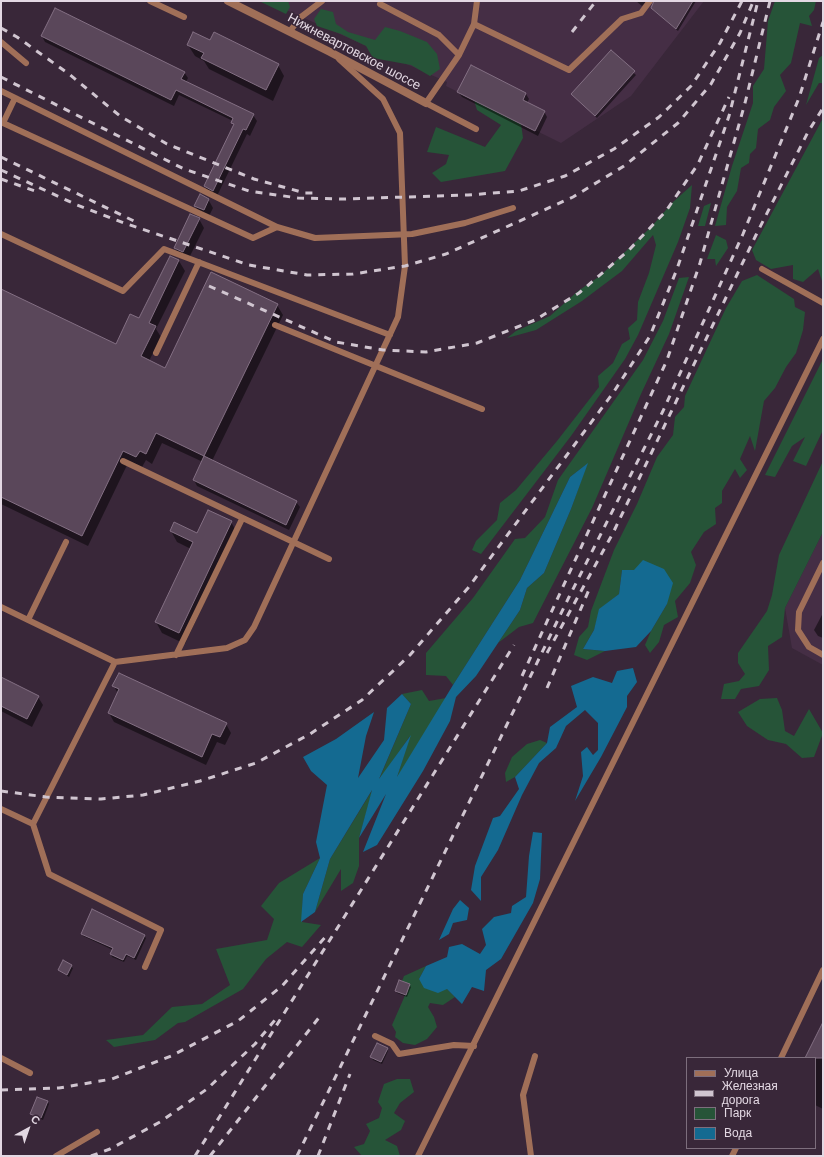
<!DOCTYPE html>
<html>
<head>
<meta charset="utf-8">
<style>
  body { margin:0 }
  #map { position:relative; width:824px; height:1157px; overflow:hidden; background:#392739; font-family:Helvetica,sans-serif }
  canvas { display:block }
  .frame { position:absolute; inset:0; border:2px solid #e3d8e3; pointer-events:none }
  .legend { position:absolute; left:686px; top:1057px; width:130px; height:92px; box-sizing:border-box; background:#392739; border:1px solid #7d6e7d; margin:0; padding:5px 7px; list-style:none; font-size:12px; color:#e3d8e3 }
  .legend li { display:flex; align-items:center; gap:8px; height:20px }
  .legend b { width:20px; border:1px solid #7d6e7d }
  .north { position:absolute; left:8px; top:1109px; width:40px; height:40px; -webkit-text-stroke:3px #392739; paint-order:stroke; rotate:40deg; font-size:11px; font-weight:700; line-height:16px; text-align:center; color:#e3d8e3 }
  .north::after { content:''; display:block; margin:auto; width:14px; height:18px; background:#e3d8e3; clip-path:polygon(50% 0,100% 100%,50% 72%,0 100%) }
</style>
</head>
<body>
<div id="map">
<canvas width="824" height="1157"></canvas>
<div class="frame"></div>
<ul class="legend">
<li><b style="height:5px;background:#a06f58"></b>Улица</li>
<li><b style="height:5px;background:#d0c5d0"></b>Железная дорога</li>
<li><b style="height:11px;background:#265438"></b>Парк</li>
<li><b style="height:11px;background:#146a91"></b>Вода</li>
</ul>
<div class="north">С</div>
</div>
<script>
const ctx = document.querySelector('canvas').getContext('2d');
ctx.lineJoin = 'round';
function fillPath(path, color) { ctx.fillStyle = color; ctx.fill(path, 'evenodd'); }
const shape = rows => new Path2D(rows.map(r => 'M' + r).join(''));
function stroke(path, color, width, dash) { ctx.strokeStyle = color; ctx.lineWidth = width; ctx.lineCap = dash ? 'butt' : 'round'; ctx.setLineDash(dash || []); ctx.stroke(path); }
function drawText(font, color, halo, rows, align = 'center') {
  ctx.font = font + ' Helvetica,sans-serif'; ctx.lineWidth = 3; ctx.setLineDash([]); ctx.textBaseline = 'middle'; ctx.strokeStyle = halo; ctx.fillStyle = color; for (const [text, x, y, turn = 0] of rows) {
    ctx.save(); ctx.translate(x, y); ctx.rotate((+turn || 0) * Math.PI / 180); ctx.textAlign = isNaN(turn) ? turn : align; if (halo) ctx.strokeText(text, 0, 0); ctx.fillText(text, 0, 0); ctx.restore();
  }
}
const built = shape([
  [266,1,704,1,631,96,561,143,446,86,447,82],
  [823,532,823,665,792,648,785,608]
]);
const green = shape([
  [259,1,288,1,290,7,286,14],
  [775,1,816,1,814,10,809,16,812,26,800,23,791,63,780,75,786,91,774,107,770,120,758,129,756,148,750,154,749,163,741,168,737,191,727,207,726,225,715,226,732,166,753,103,753,86,764,69,768,21],
  [321,9,333,12,336,24,348,32,375,40,385,27,400,31,427,42,437,54,440,69,430,76,411,65,373,58,366,46,341,34,317,26,314,19],
  [823,55,823,83,819,83,806,105,819,58],
  [474,100,521,123,523,138,505,171,441,182,432,173,446,164,449,155,427,152,436,127,485,147,501,125,477,110],
  [822,120,823,120,823,284,818,269,803,282,793,279,793,265,771,269,756,260,752,250],
  [692,185,690,208,678,242,638,335,625,359,571,436,481,554,472,550,476,541,497,520,500,503,516,490,557,441,599,387,598,376,613,363,622,344,630,339,628,328,637,320,638,302,649,273,656,245,653,235,622,271,582,301,536,330,507,338,516,331,550,316,578,291,600,276,652,226,673,202],
  [711,203,705,226,698,226,704,206],
  [716,235,726,240,728,248,716,266,715,259,707,259],
  [757,275,794,299,795,307,805,312,803,330,796,353,786,367,775,388,764,401,755,451,750,436,740,459,747,470,740,478,735,469,722,491,722,503,715,508,716,524,704,532,691,552,696,565,690,583,675,601,678,617,664,625,659,642,650,653,645,645,651,631,667,604,634,570,622,570,619,594,600,609,594,630,583,649,605,651,587,660,574,655,579,637,588,627,591,611,614,550,637,504,657,457,673,435,675,417,684,407,685,396,726,308,742,281],
  [689,277,669,334,641,394,592,508,533,623,519,627,498,643,520,610,527,588,544,573,571,509,587,464,570,477,520,580,453,685,446,676,426,675,426,653,473,598,515,539,525,538,545,517,558,480,643,360,663,321,679,278],
  [823,359,823,430,806,466,793,461,805,437,792,446,775,477,765,475],
  [823,461,823,532,785,608,782,637,768,646,769,670,759,686,741,689,735,699,721,699,724,684,739,681,745,674,738,663,738,653,767,611,772,595,779,555],
  [422,690,429,701,446,698,396,780,410,736,378,782,411,704,402,694],
  [777,698,782,710,785,731,794,736,809,709,823,733,814,757,802,758,786,744,768,740,747,726,738,712,760,699],
  [540,740,547,743,515,777,506,782,505,773,512,757,527,744],
  [373,789,359,838,359,866,353,883,341,891,341,869,315,912,330,859],
  [320,858,303,894,302,922,321,925,302,947,287,942,266,959,243,989,185,1022,178,1023,155,1040,114,1047,106,1040,143,1035,172,1007,202,1004,230,985,216,949,267,940,274,919,261,906,279,883],
  [426,966,419,979,447,989,455,997,443,1005,430,1003,428,1007,434,1017,437,1027,427,1039,415,1045,403,1043,395,1037,396,1032,392,1025,410,984,402,981,404,976],
  [397,1079,410,1079,414,1092,400,1103,394,1113,405,1121,401,1130,385,1140,397,1146,400,1156,362,1156,354,1147,364,1144,370,1131,366,1124,379,1118,382,1108,378,1102,384,1084]
]);
const water = shape([
  [588,463,571,509,544,573,527,588,520,610,476,676,456,697,450,721,423,771,377,845,363,852,386,794,359,838,372,790,330,859,315,912,301,922,303,894,320,858,316,842,327,785,311,771,303,757,336,739,374,712,366,736,358,778,384,740,387,708,402,694,411,704,379,779,411,735,397,777,453,685,520,580,570,477],
  [643,560,664,569,673,583,667,604,651,631,636,647,605,651,583,649,594,630,599,609,619,594,622,570,634,570],
  [633,668,637,682,627,696,627,707,601,757,575,801,583,776,581,752,587,747,593,755,598,750,598,723,585,710,566,726,556,748,539,763,522,795,498,850,481,877,481,901,471,890,475,866,493,818,500,816,519,789,515,777,547,743,550,727,577,707,571,686,593,677,612,683,617,671],
  [533,832,542,833,540,879,533,903,501,959,486,970,484,991,472,987,462,1004,447,989,438,993,424,988,419,979,426,966,447,957,449,947,462,944,480,954,486,945,482,929,494,917,511,913,512,906,526,897,529,856],
  [460,900,469,908,467,920,453,923,449,934,439,940,453,909]
]);
const shadow = shape([
  [636,1,647,1,642,6],
  [655,1,696,1,678,31,653,10,652,8],
  [42,36,184,72,188,78,186,82,253,115,257,121,250,136,247,134,217,196,208,192,205,186,234,126,233,121,179,95,174,106,45,42],
  [211,42,278,65,284,76,273,101,209,69,204,61,195,56,188,45],
  [611,51,636,75,597,118,574,96],
  [458,92,526,94,529,99,527,103,544,111,547,117,538,136,462,97],
  [208,199,213,208,208,218,200,215,195,206],
  [199,219,204,228,188,260,180,257,175,248],
  [170,257,179,261,185,271,156,329,161,337,149,361,166,369,277,305,283,315,212,461,296,502,300,507,289,530,197,486,194,480,203,462,162,443,152,464,146,460,142,467,129,461,88,546,1,504,1,290,116,345,140,320],
  [231,522,237,533,185,644,162,633,156,622,191,549,177,542,171,531,175,523,198,534],
  [823,613,823,638,818,636,814,630],
  [1,678,38,697,43,705,32,727,1,711],
  [114,686,226,724,231,733,225,745,217,742,206,765,114,722,109,713,118,694],
  [82,934,144,936,146,938,136,960,127,956,124,962,112,957,111,954,113,950,83,936],
  [63,962,73,968,69,977,59,970],
  [409,985,411,987,407,997,397,993,396,991],
  [823,1024,823,1109,815,1105,815,1058,807,1058],
  [387,1049,388,1051,382,1064,373,1060,371,1057],
  [48,1102,49,1104,43,1120,33,1116,32,1114]
]);
const building = shape([
  [654,1,693,1,676,29,651,8,654,1],
  [55,8,185,72,181,79,254,114,246,130,243,129,213,191,204,186,234,124,231,123,233,118,176,90,171,100,41,36,55,8],
  [193,32,210,40,214,32,279,64,266,90,201,58,204,53,187,45,193,32],
  [611,50,635,71,595,116,571,94,611,50],
  [471,65,526,93,523,100,545,111,535,131,457,92,471,65],
  [200,194,209,199,204,210,194,206,200,194],
  [190,214,200,218,183,252,174,248,190,214],
  [170,256,179,260,149,323,156,326,141,356,165,368,211,272,278,304,204,456,156,433,146,454,140,451,136,457,123,451,82,536,1,497,1,289,116,344,130,314,139,318,170,256],
  [204,456,297,501,286,525,193,480,204,456],
  [208,510,232,521,179,633,155,622,193,542,170,531,174,522,197,533,208,510],
  [119,673,227,723,220,737,212,734,202,757,108,713,119,689,112,686,119,673],
  [1,677,39,696,27,719,1,706,1,677],
  [92,909,145,935,134,958,126,954,123,960,110,954,113,948,81,934,92,909],
  [63,960,72,965,67,975,58,970,63,960],
  [399,980,410,984,406,995,395,991,399,980],
  [823,1022,823,1058,805,1058,823,1022],
  [377,1043,388,1048,381,1062,370,1057,377,1043],
  [37,1097,48,1101,41,1118,30,1114,37,1097]
]);
const lane = shape([
  [150,1,184,17],
  [380,4,439,35,459,55],
  [474,24,569,70,622,19,641,13,650,1],
  [290,31,301,17,322,1],
  [1,42,26,63],
  [1,91,277,227,315,238,412,234,465,223,513,208],
  [15,98,3,123,253,238,277,227],
  [476,129,426,103,459,55,474,24,477,1],
  [1,234,123,291,164,249,390,335],
  [762,269,823,303],
  [275,325,482,409],
  [156,353,199,262],
  [123,461,329,559],
  [823,563,799,612,798,630,809,647,823,655],
  [1,607,115,662,227,648,245,640,254,627,398,317,405,266,400,133,383,99,339,59],
  [28,620,66,542],
  [176,655,242,519],
  [1,809,33,824,115,662],
  [33,824,49,874,161,930,145,967],
  [375,1036,392,1044,399,1054,454,1045,474,1046],
  [1,1058,30,1073],
  [781,1058,823,970],
  [56,1156,97,1132],
  [418,1156,823,339],
  [531,1156,523,1095,535,1056],
  [732,1156,736,1148]
]);
const street = shape([
  [228,1,330,52,426,103]
]);
const rail = shape([
  [1,28,17,37,69,74,120,116,167,144,254,179,305,193,313,193],
  [572,32,596,1],
  [1,77,184,169,249,191,298,198,344,199,468,195,519,191,565,176,614,149,659,117,691,86,720,43,742,1],
  [1,157,136,222],
  [1,170,77,205,124,223,249,265,307,275,353,274,405,266,446,254,573,197,624,166,678,123,711,84,740,33,753,2],
  [1,179,35,191],
  [209,286,336,342,383,350,426,352,477,343,535,320,579,293,629,250,666,211,698,164,729,97],
  [547,653,613,533,756,235,808,132,823,108],
  [522,676,667,360,700,263,745,103,770,1],
  [547,688,591,585],
  [1,791,46,797,101,799,143,795,200,781,256,763,310,734,362,700,410,655,468,588,613,393,650,336,677,269,729,116,758,1],
  [1,1090,59,1088,112,1079,171,1056,238,1021,282,986,328,934],
  [91,1156,110,1149,160,1122,207,1089,255,1044,275,1020],
  [195,1156,514,645],
  [210,1156,321,1015],
  [297,1156,569,597,663,411,743,234,799,98,823,22],
  [318,1156,350,1074]
]);
const streetNames = [
  ["Нижневартовское шоссе",354,52,28]
];
fillPath(built, '#452e45');
fillPath(green, '#265438');
fillPath(water, '#146a91');
fillPath(shadow, '#0007');
fillPath(building, '#5a475a');
stroke(building, '#836f83', 1);
stroke(lane, '#a06f58', 6);
stroke(street, '#a06f58', 8);
stroke(rail, '#d0c5d0', 3, [7, 7]);
drawText('13px', '#e3d8e3', '#392739', streetNames);
</script>
</body>
</html>
